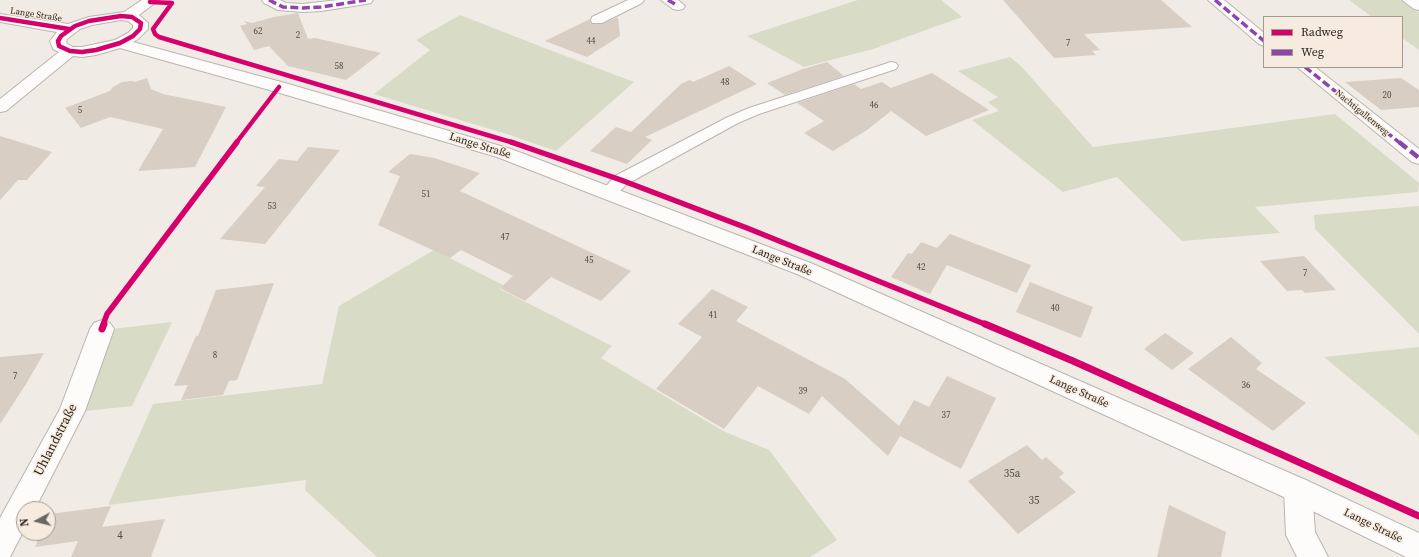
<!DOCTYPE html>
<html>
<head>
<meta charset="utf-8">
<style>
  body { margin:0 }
  #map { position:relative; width:1419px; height:557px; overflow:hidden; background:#f1ebe5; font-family:"Source Serif 4",serif }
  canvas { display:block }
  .legend { position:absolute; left:1263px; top:16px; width:140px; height:52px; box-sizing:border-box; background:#f7ebdf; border:1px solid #a29990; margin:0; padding:5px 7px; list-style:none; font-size:12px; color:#231f1a }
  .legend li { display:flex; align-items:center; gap:8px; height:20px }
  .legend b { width:20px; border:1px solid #a29990 }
  .north { position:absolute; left:16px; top:501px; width:40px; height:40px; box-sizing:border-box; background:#f7ebdf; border:1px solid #a29990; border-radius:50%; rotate:263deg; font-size:11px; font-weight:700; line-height:16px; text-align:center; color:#231f1a }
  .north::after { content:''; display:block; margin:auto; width:14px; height:18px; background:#6b6661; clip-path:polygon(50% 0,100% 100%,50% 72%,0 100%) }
</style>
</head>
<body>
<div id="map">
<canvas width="1419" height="557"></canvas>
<ul class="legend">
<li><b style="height:5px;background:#d6006c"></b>Radweg</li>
<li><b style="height:5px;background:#8e44ad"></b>Weg</li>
</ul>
<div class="north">N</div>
</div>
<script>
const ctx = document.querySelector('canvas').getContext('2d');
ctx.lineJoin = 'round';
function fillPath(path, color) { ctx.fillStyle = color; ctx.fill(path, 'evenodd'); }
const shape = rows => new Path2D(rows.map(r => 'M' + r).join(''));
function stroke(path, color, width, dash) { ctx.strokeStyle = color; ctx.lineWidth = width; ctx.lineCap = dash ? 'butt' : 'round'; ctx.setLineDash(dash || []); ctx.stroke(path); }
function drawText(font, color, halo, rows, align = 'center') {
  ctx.font = font + ' "Source Serif 4",serif'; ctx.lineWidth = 3; ctx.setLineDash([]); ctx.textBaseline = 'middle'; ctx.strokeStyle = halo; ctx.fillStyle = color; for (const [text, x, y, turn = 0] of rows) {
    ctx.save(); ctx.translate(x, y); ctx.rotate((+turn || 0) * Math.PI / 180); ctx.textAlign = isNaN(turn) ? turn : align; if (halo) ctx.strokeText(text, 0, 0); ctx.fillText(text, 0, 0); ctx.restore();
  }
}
const green = shape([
  [858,0,941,0,962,17,873,49,804,67,747,36],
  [1349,0,1400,0,1419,12,1419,50,1402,38,1402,17,1372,17],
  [460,15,542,47,634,82,556,151,510,135,374,94,430,50,416,40],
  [1010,57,1021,66,1093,147,1335,114,1419,183,1418,192,1255,207,1280,233,1182,241,1117,177,1063,192,972,120,999,111,988,102,998,97,958,71],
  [1419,206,1419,334,1315,229,1314,215],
  [434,250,503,285,500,289,612,346,601,358,723,431,769,450,837,540,810,557,377,557,305,490,306,480,108,505,153,404,322,384,339,306],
  [172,322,132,406,76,412,112,329],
  [1419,347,1419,436,1324,357]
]);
const building = shape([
  [1003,0,1161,0,1192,27,1084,34,1100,50,1092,51,1096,55,1054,58],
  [298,13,308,39,315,38,381,53,346,80,288,66,269,46,254,50,240,26,247,24,244,21,252,23,274,17],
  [618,17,620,36,587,57,545,41,590,19,591,24,602,24],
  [827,62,844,76,785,95,767,83,803,69],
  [729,66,757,84,645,137,652,140,627,164,590,151,616,127,631,132,681,84,690,80,693,82],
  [932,73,989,110,926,136,891,111,867,130,833,151,804,133,824,121,797,103,854,84,861,89,882,82,891,88],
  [147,78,151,89,163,94,226,107,195,167,138,171,163,129,110,117,81,128,65,108,110,91,113,87,122,82,132,81,135,82],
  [1401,78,1419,90,1419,107,1381,110,1345,82],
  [0,136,52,152,27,180,18,180,0,200],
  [308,147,340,150,265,244,220,239,265,187,256,186,279,159,297,161],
  [410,154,434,158,480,173,460,191,631,271,601,301,551,277,525,301,500,288,513,276,461,250,450,258,378,225,400,176,388,172],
  [950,234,1031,265,1017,293,947,265,930,294,891,277,908,253,912,254,921,242,937,248],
  [1304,256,1336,290,1305,293,1302,290,1287,291,1260,261],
  [1030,282,1093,307,1081,338,1016,312],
  [274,283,237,380,229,381,223,395,181,400,188,385,174,386,196,336,198,336,216,290],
  [712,289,748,307,736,321,845,379,899,426,914,400,929,407,947,376,996,398,961,469,900,436,888,456,822,396,809,414,758,386,724,429,656,389,702,337,678,324],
  [1165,333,1194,353,1172,370,1144,349],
  [1231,337,1262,363,1256,369,1306,403,1273,431,1188,369],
  [44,353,26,384,0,424,0,357],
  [1027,445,1042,460,1046,457,1064,473,1059,477,1076,492,1018,534,968,481],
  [1169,505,1226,532,1221,557,1157,557],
  [111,506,102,527,165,519,151,557,71,557,78,541,35,547,41,533,48,533,48,519,50,514]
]);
const lane = shape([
  [628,0,644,0,642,3,602,23,592,23,591,20,592,17,628,0],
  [891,62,896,63,898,66,896,69,759,114,738,123,627,184,614,197,608,198,602,197,600,193,615,176,728,117,749,108,891,62]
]);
const street = shape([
  [262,0,280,0,286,3,303,4,338,0,373,0,371,3,366,4,321,11,303,12,278,10,264,3,262,0],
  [661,0,678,0,685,6,683,9,678,10,673,9,661,0],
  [1208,0,1224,0,1264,33,1264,46,1259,44,1208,0],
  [1402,0,1419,0,1419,10,1414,9,1402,0],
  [1297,67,1315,67,1419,149,1419,164,1412,162,1297,67],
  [102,320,110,323,114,329,85,411,35,509,24,509,24,530,10,557,0,557,0,518,60,409,90,329,94,323,102,320],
  [1298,477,1308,481,1312,490,1315,532,1328,557,1297,557,1286,535,1284,490,1288,481,1298,477]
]);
const secondary = shape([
  [142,0,159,0,139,15,148,23,148,29,138,39,133,42,285,83,511,149,813,264,1308,481,1419,533,1419,557,1406,557,1288,499,797,274,497,157,273,91,120,48,96,55,82,57,73,56,6,111,0,112,0,99,59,52,53,49,50,41,57,32,0,22,0,14,68,24,89,17,124,12,142,0],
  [121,20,128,21,133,25,133,28,128,33,115,40,82,47,73,47,66,43,67,39,80,29,92,25,121,20]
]);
const quietFar1 = shape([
  [269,0,283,7,303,8,321,7,366,0],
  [668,0,678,6],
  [1215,0,1264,41],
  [1305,67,1400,143]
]);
const quiet = shape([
  [1399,142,1419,158]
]);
const cyclewayFar2 = shape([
  [150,2,172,3,153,29,155,34,159,37,514,143],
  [121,16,132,17,141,23,140,29,133,36,120,43,96,50,82,52,70,51,59,46,58,41,61,36,75,26,89,21,121,16],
  [0,18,69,29],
  [236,143,279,87]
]);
const cyclewayFar1 = shape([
  [511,142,621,180,747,228,987,325],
  [103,325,107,314,237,142]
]);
const cycleway = shape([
  [985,324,1073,361,1419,516],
  [102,329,104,324]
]);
const farStreetnames = [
  ["Lange Straße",36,15,9],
  ["Nachtigallenweg",1362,113,39]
];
const numberNames = [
  ["62",258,32],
  ["2",298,36],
  ["44",591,42],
  ["7",1068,44],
  ["58",339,67],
  ["48",725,83],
  ["20",1387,96],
  ["46",874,106],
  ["5",80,111],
  ["51",426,195],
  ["53",272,207],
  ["47",505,238],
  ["45",589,261],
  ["42",921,268],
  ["7",1305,274],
  ["40",1055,309],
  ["41",713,316],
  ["8",215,356],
  ["7",15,377],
  ["36",1246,386],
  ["39",803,392],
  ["37",946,416]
];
const streetNames = [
  ["Lange Straße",480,146,17],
  ["Lange Straße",782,261,22],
  ["Lange Straße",1079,392,24],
  ["Lange Straße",1373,526,26]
];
const nearNumbernames = [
  ["35a",1012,474],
  ["35",1034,501],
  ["4",120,536]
];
const nearStreetnames = [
  ["Uhlandstraße",56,440,-63]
];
fillPath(green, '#d8dbc5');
fillPath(building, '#d8cec3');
stroke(lane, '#bab5b0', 2);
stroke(street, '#bab5b0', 2);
stroke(secondary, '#bab5b0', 2);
fillPath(lane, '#fdfcfb');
fillPath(street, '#fdfcfb');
fillPath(secondary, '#fdfcfb');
stroke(quietFar1, '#8e44ad', 3.5, [8, 3.5]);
stroke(quiet, '#8e44ad', 4.5, [10, 4.5]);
stroke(cyclewayFar2, '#d6006c', 4.5);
stroke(cyclewayFar1, '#d6006c', 5.5);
stroke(cycleway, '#d6006c', 7);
drawText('9px', '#231f1a', '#f7ebdf', farStreetnames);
drawText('9px', '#504b44', null, numberNames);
drawText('11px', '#231f1a', '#f7ebdf', streetNames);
drawText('11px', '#504b44', null, nearNumbernames);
drawText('13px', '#231f1a', '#f7ebdf', nearStreetnames);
</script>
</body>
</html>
